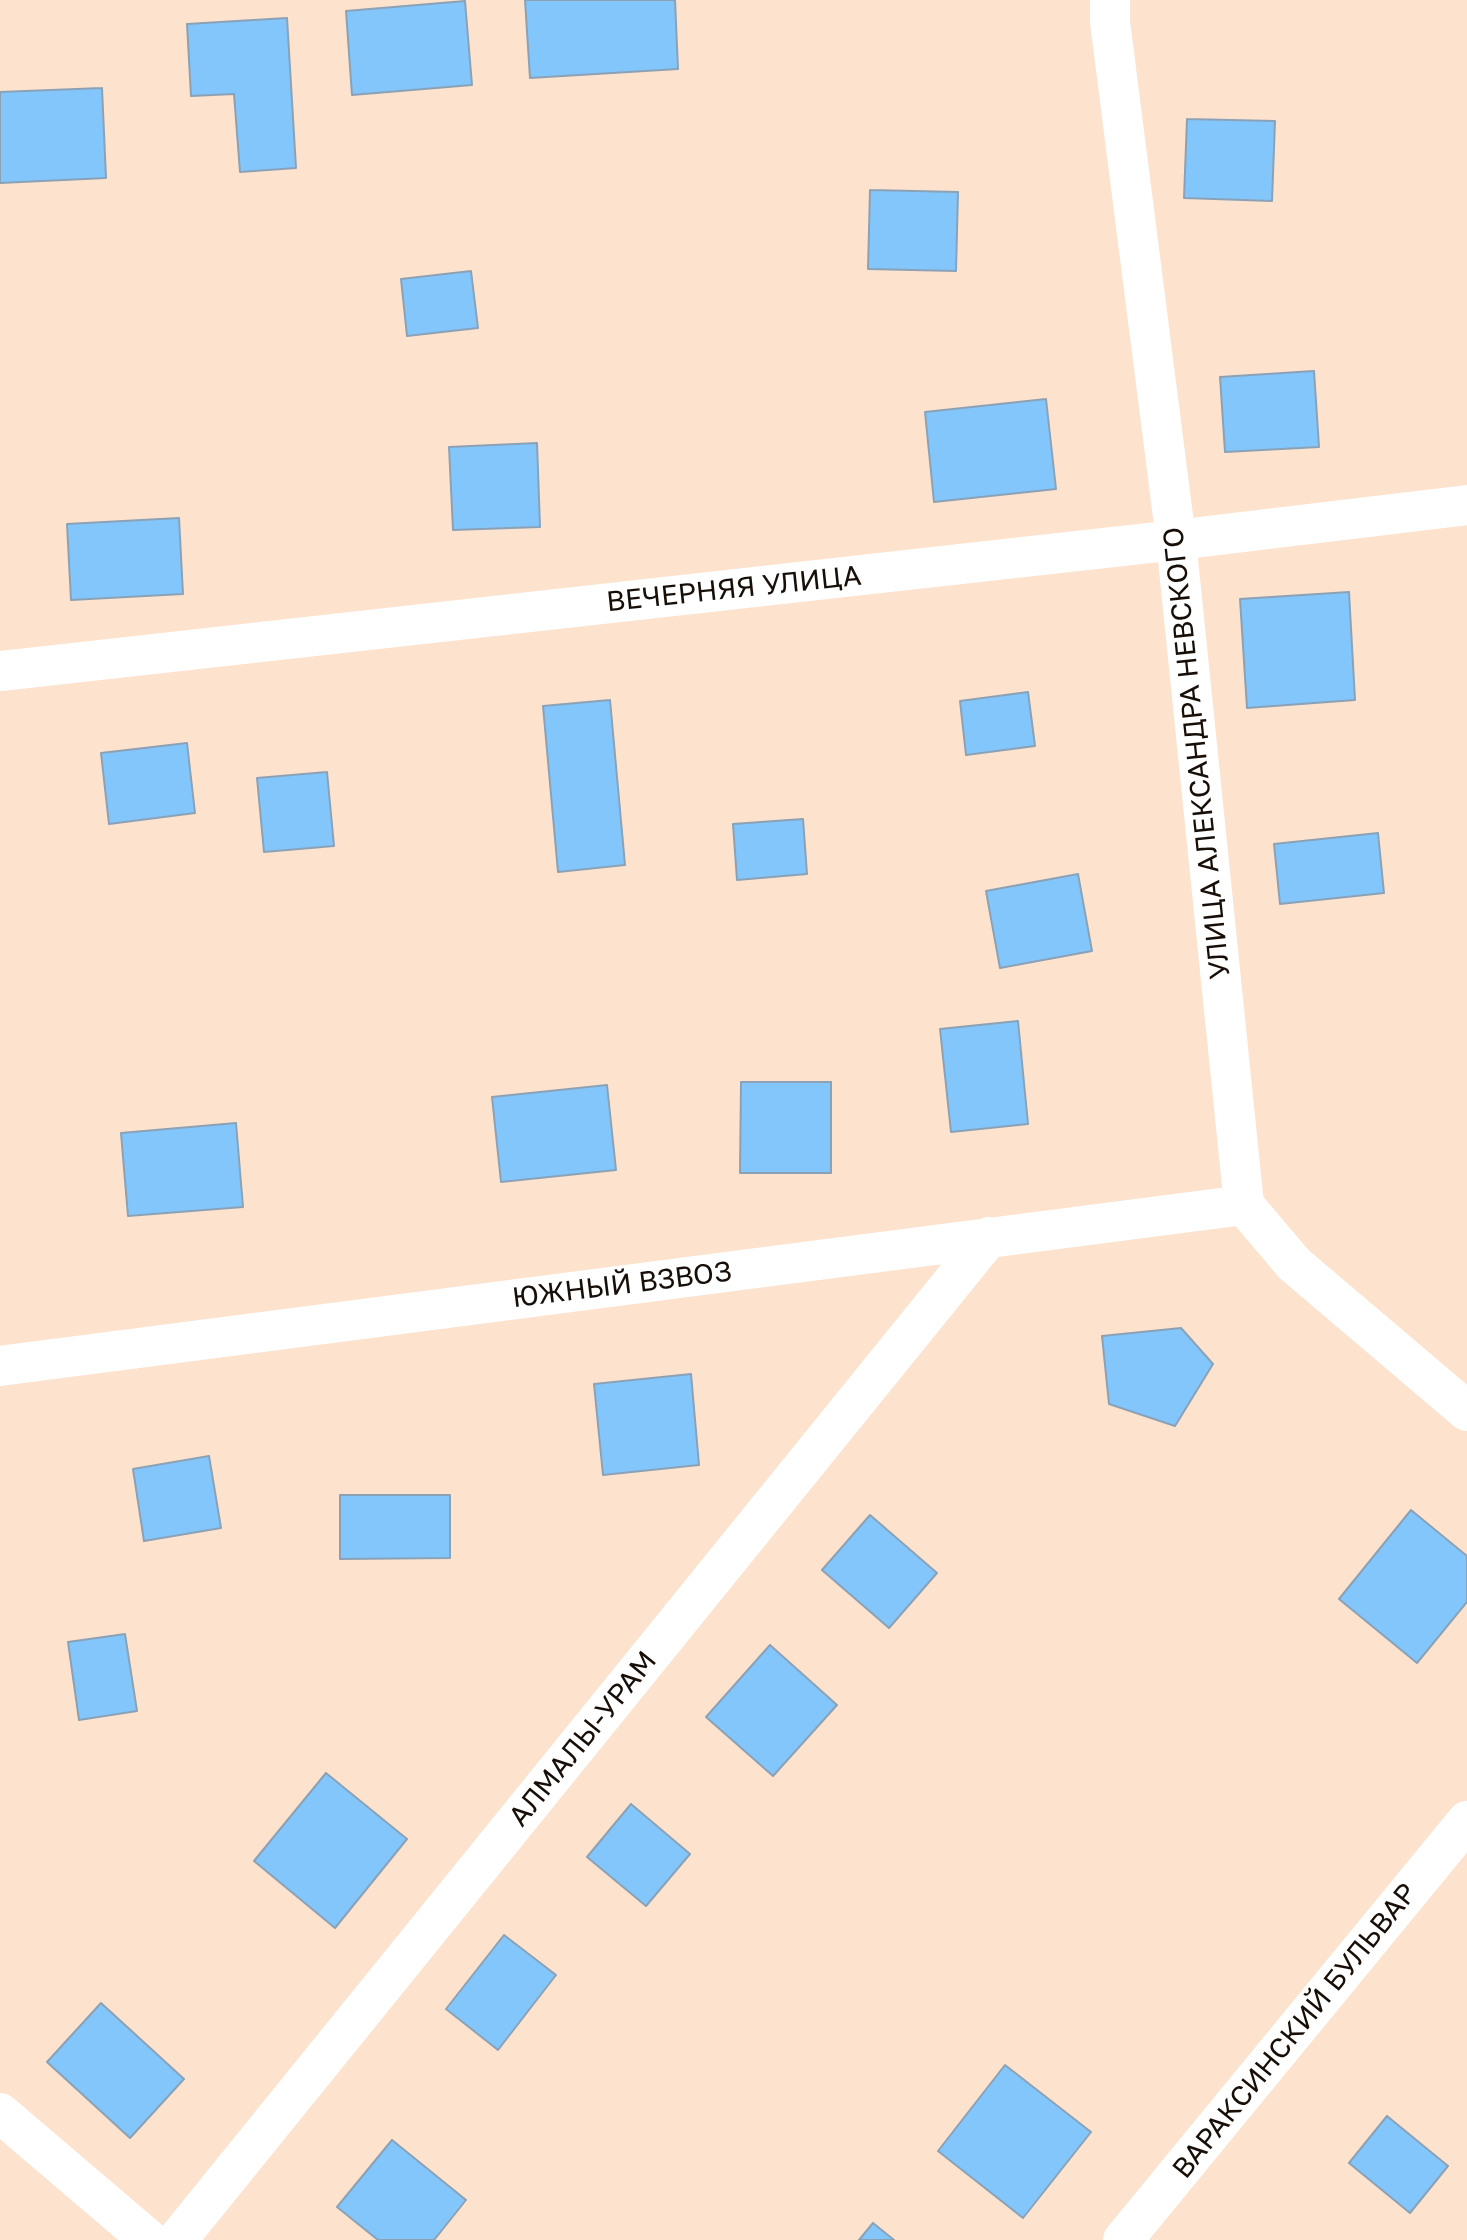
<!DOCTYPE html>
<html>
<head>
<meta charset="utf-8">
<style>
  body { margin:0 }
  canvas { display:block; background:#fde2ce }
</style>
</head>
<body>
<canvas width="1467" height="2240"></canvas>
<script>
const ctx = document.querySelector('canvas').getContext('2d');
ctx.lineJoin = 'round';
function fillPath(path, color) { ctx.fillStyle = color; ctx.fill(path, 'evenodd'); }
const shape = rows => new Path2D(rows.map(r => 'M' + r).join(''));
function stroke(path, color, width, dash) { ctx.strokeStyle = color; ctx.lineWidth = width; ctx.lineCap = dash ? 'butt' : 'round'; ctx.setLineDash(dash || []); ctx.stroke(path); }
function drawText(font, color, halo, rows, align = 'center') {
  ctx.font = font + ' "Golos Text",sans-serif'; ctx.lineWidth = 6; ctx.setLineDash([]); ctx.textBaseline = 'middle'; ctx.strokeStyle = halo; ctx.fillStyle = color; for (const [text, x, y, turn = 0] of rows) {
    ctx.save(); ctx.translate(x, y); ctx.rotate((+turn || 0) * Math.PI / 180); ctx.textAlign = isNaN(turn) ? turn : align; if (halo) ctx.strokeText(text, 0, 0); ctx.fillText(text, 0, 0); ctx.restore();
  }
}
const building = shape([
  [525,0,675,0,678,69,530,78,525,0],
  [465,1,472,85,352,95,346,11,465,1],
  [287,18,296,168,240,172,234,94,191,96,187,24,287,18],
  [102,88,106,178,0,183,0,92,102,88],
  [1187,119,1275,121,1272,201,1184,198,1187,119],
  [870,190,958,192,956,271,868,269,870,190],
  [471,271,478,328,407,336,401,279,471,271],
  [1314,371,1319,447,1225,452,1220,377,1314,371],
  [1046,399,1056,489,934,502,925,412,1046,399],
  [537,443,540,527,453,530,449,447,537,443],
  [179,518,183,594,71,600,67,524,179,518],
  [1349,592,1355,700,1247,708,1240,599,1349,592],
  [1028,692,1035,746,966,755,960,701,1028,692],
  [610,700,625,865,558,872,543,706,610,700],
  [187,743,195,813,109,824,101,753,187,743],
  [327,772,334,846,264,852,257,778,327,772],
  [803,819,807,874,737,880,733,824,803,819],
  [1378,833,1384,893,1280,904,1274,844,1378,833],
  [1078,874,1092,951,1000,968,986,891,1078,874],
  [1018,1021,1028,1124,951,1132,940,1029,1018,1021],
  [741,1082,831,1082,831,1173,740,1173,741,1082],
  [607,1085,616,1170,501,1182,492,1097,607,1085],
  [236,1123,243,1207,128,1216,121,1133,236,1123],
  [1181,1328,1213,1364,1175,1426,1109,1404,1102,1336,1181,1328],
  [691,1374,699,1465,603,1475,594,1384,691,1374],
  [209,1456,221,1528,144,1541,133,1469,209,1456],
  [340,1495,450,1495,450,1558,340,1559,340,1495],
  [1411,1510,1467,1556,1467,1602,1417,1663,1339,1599,1411,1510],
  [870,1515,937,1573,889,1628,822,1570,870,1515],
  [125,1634,137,1711,79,1720,68,1642,125,1634],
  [770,1645,837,1705,773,1776,706,1717,770,1645],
  [326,1773,407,1839,335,1928,254,1861,326,1773],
  [631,1804,690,1854,646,1906,587,1857,631,1804],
  [504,1935,556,1975,498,2050,446,2009,504,1935],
  [101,2003,184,2079,130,2138,47,2062,101,2003],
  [1005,2065,1091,2132,1023,2218,938,2151,1005,2065],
  [1387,2116,1448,2166,1410,2213,1349,2163,1387,2116],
  [392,2140,466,2200,434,2240,378,2240,337,2207,392,2140],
  [873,2223,894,2240,859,2240,873,2223]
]);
const minor = shape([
  [1110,0,1110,22,1176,540,1244,1205,1294,1264,1467,1411],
  [0,671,1176,540,1467,505],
  [0,1366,1244,1205],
  [0,2113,149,2240],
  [177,2240,989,1237],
  [1123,2240,1467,1821]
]);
const streetNames = [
  ["ВЕЧЕРНЯЯ УЛИЦА",734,589,-6],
  ["УЛИЦА АЛЕКСАНДРА НЕВСКОГО",1197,753,-96],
  ["ЮЖНЫЙ ВЗВОЗ",622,1285,-7],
  ["АЛМАЛЫ-УРАМ",583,1739,-51],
  ["ВАРАКСИНСКИЙ БУЛЬВАР",1295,2031,-51]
];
fillPath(building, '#83c6fc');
stroke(building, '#8ba2b6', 2);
stroke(minor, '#fff', 40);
drawText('28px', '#170e08', '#fff', streetNames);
</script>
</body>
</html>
